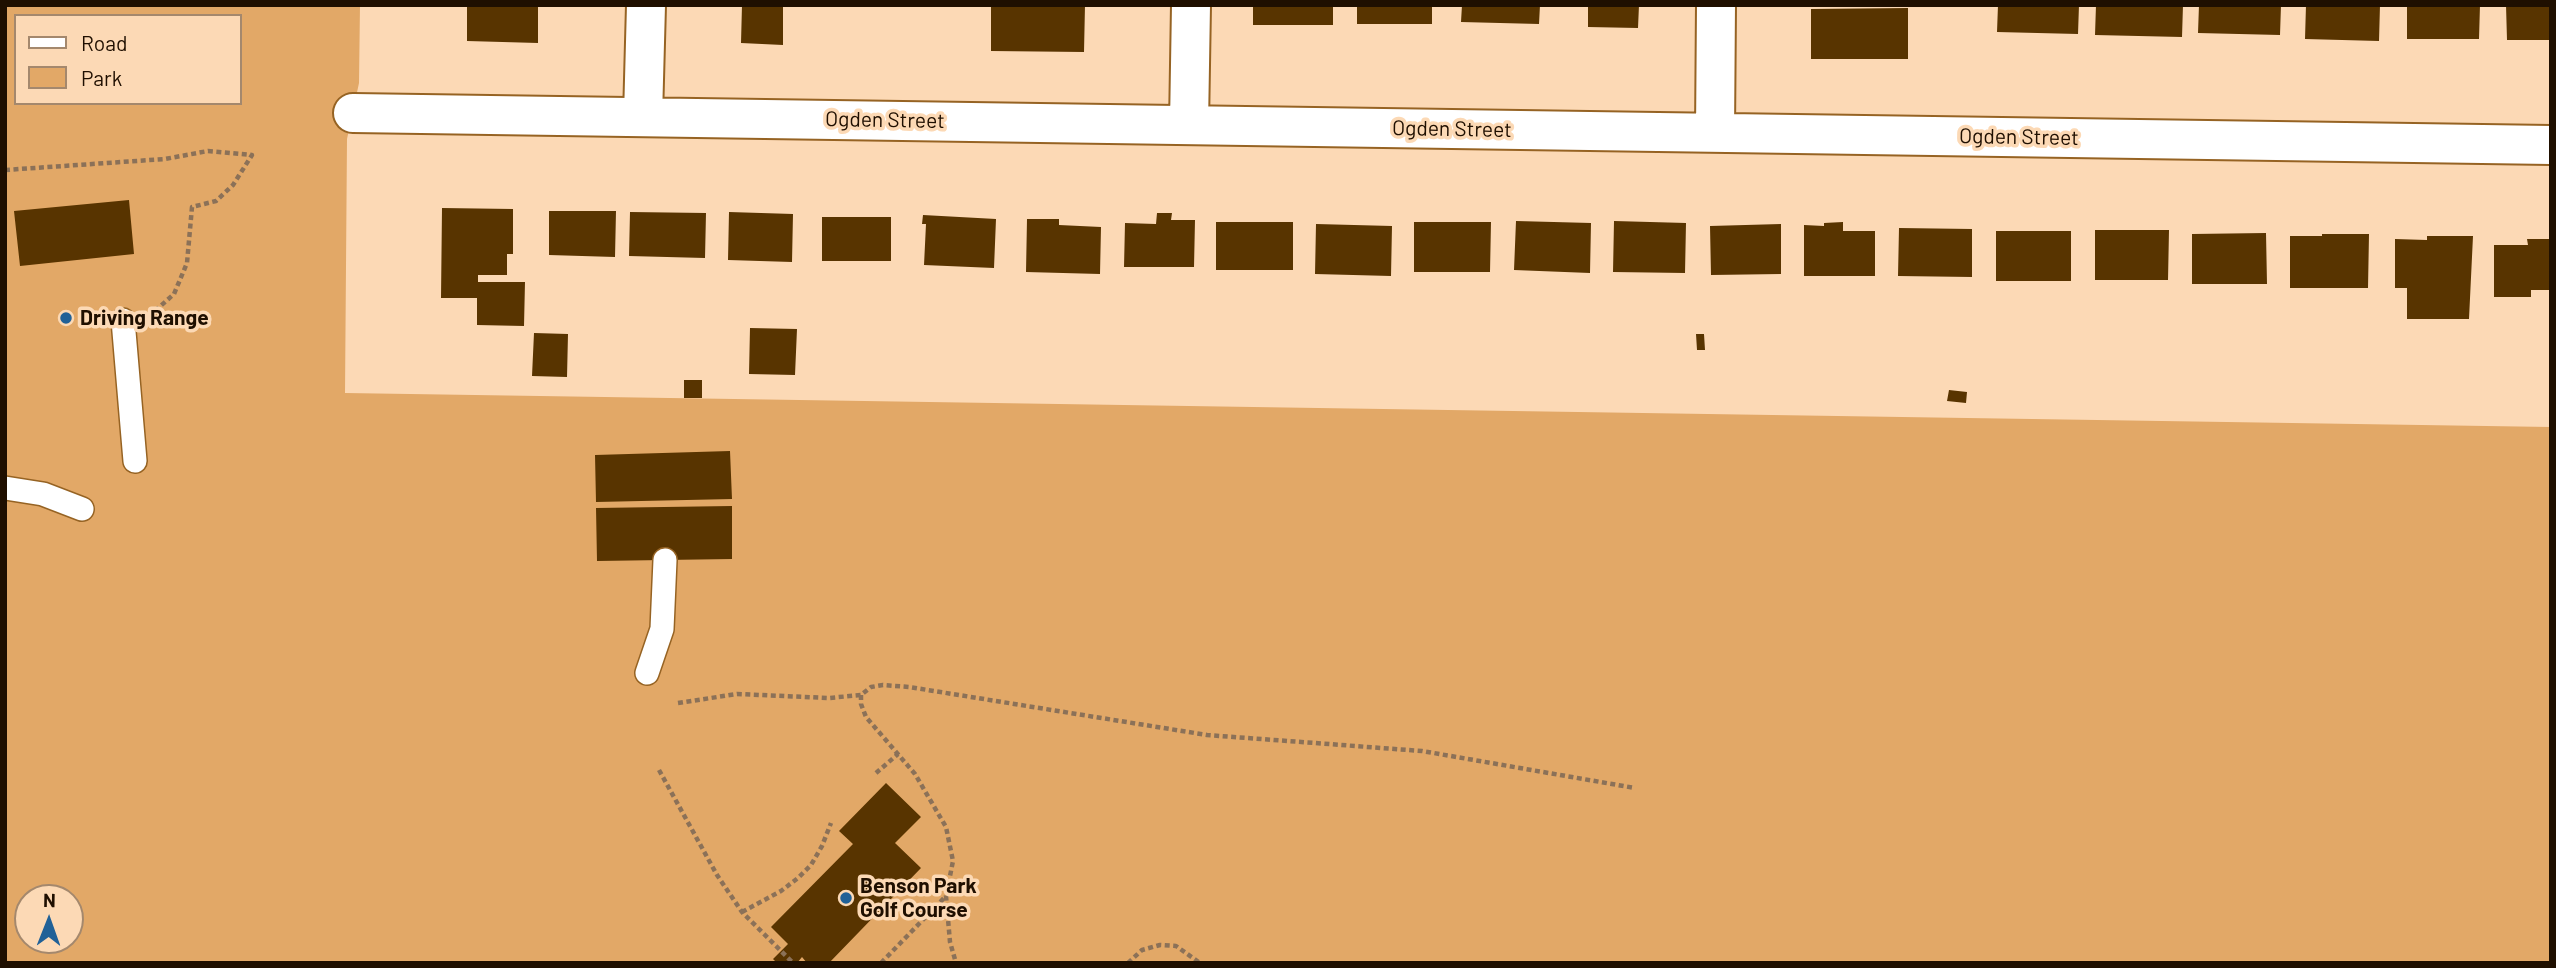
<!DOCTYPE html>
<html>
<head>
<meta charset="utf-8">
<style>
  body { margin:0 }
  #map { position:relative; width:2556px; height:968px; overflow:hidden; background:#fcd9b5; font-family:Barlow,sans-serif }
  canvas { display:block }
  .frame { position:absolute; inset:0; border:7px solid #1f0f00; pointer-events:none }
  .legend { position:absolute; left:14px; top:14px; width:228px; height:91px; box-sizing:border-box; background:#fcd9b5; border:2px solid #a4886d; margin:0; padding:9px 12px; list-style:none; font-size:21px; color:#1f0f00 }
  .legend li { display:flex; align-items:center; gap:14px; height:35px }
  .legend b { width:35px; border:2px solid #a4886d }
  .north { position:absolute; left:14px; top:884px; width:70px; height:70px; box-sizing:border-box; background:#fcd9b5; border:2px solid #a4886d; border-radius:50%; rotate:1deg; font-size:19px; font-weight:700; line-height:28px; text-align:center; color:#1f0f00 }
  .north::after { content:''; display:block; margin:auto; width:24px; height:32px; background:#216197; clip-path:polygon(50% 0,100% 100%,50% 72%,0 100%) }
</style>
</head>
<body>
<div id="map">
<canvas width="2556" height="968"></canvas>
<div class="frame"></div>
<ul class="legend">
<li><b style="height:9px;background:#fff"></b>Road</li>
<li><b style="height:19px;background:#e2a867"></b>Park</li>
</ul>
<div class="north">N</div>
</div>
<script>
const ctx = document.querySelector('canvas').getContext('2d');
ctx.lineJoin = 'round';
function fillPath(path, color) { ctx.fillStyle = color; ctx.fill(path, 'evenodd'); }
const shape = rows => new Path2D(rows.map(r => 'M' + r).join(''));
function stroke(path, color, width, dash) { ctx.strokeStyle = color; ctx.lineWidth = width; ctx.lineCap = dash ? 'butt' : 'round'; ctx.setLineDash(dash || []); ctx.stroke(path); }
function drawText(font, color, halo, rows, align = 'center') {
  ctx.font = font + ' Barlow,sans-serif'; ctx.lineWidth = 7; ctx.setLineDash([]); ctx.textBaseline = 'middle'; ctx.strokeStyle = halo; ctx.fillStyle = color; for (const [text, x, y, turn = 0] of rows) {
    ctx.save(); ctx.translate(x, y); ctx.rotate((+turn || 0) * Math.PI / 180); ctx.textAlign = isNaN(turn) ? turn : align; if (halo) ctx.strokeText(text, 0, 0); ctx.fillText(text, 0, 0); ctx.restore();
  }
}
const green = shape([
  [5,5,360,5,359,83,347,139,345,393,2551,427,2551,963,5,963],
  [16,16,240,16,240,103,16,103],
  [28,898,70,898,70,940,28,940]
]);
const building = shape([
  [467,5,538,5,538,43,467,41],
  [742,5,783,5,783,45,741,43],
  [991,5,1085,5,1084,52,991,51],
  [1253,5,1333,5,1333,25,1253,25],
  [1357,5,1432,5,1432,24,1357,24],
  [1462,5,1540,5,1539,24,1461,22],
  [1588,5,1639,5,1638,28,1588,27],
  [1998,5,2079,5,2078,34,1997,32],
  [2096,5,2183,5,2182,37,2095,35],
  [2199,5,2281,5,2280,35,2198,33],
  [2306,5,2380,5,2379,41,2305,39],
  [2407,5,2480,5,2479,39,2407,39],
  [2506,5,2551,5,2551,40,2507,40],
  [1908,8,1908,59,1811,59,1811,9],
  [129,200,134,254,20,266,14,211],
  [442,208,513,209,513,254,507,254,507,275,478,275,478,282,525,282,524,326,477,325,477,298,441,298],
  [549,211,616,211,615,257,549,255],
  [630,212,706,213,705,258,629,256],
  [729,212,793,214,792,262,728,260],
  [1157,213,1172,213,1171,220,1195,220,1194,267,1124,267,1125,223,1156,224],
  [923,215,996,219,994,268,924,265,926,224,922,224],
  [822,217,891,217,891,261,822,261],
  [1027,219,1059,219,1059,225,1101,227,1100,274,1026,272],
  [1516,221,1591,223,1590,273,1514,270],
  [1614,221,1686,223,1685,273,1613,272],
  [1216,222,1293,222,1293,270,1216,270],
  [1414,222,1491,222,1490,272,1414,272],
  [1843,222,1843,231,1875,231,1875,276,1804,276,1804,225,1824,226,1824,223],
  [1316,224,1392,226,1391,276,1315,274],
  [1781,224,1781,274,1711,275,1710,226],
  [1899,228,1972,229,1972,277,1898,276],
  [2095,230,2169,230,2168,280,2095,280],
  [1996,231,2071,231,2071,281,1996,281],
  [2266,233,2267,284,2192,284,2192,234],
  [2322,234,2369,234,2368,288,2290,288,2290,236,2322,236],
  [2427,236,2473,236,2469,319,2407,319,2407,288,2395,288,2395,239,2427,240],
  [2527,239,2551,239,2551,290,2531,290,2531,297,2494,297,2494,245,2528,245],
  [750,328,797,329,795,375,749,374],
  [534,333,568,334,567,377,532,376],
  [1696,334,1704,334,1705,350,1697,350],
  [684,380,702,380,702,398,684,398],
  [1949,390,1967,392,1966,403,1947,401],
  [730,451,732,499,596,502,595,455],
  [732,506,732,559,597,561,596,508],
  [886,783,921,817,895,843,921,868,829,963,807,963,802,957,797,963,777,963,773,959,788,944,771,927,853,844,839,831]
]);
const path = shape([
  [5,170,165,159,208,151,252,155,233,185,216,201,192,207,187,263,174,294,156,310,150,312],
  [861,695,861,704,866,717,915,774,946,827,953,861,946,896,950,942,956,963],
  [678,703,737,694,829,698,861,695,871,687,883,685,909,687,1207,735,1422,751,1635,788],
  [659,770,717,875,742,912,793,963],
  [876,773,898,754],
  [742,912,781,891,798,878,811,865,822,846,831,823],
  [881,963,946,896],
  [1128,963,1142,950,1160,945,1176,946,1200,963]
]);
const lane = shape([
  [123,320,135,461],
  [5,488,43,494,82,509],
  [647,673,662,629,665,560]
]);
const street = shape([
  [353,113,2551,145],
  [643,117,646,5],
  [1189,125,1191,5],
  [1715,133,1716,5]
]);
const markers = [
  [66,318,7,"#216197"],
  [846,898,7,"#216197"]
];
const streetNames = [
  ["Ogden Street",885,120,1],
  ["Ogden Street",1452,129,1],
  ["Ogden Street",2019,137,1]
];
const poiNames = [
  ["Driving Range",80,318],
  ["Benson Park",860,886],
  ["Golf Course",860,910]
];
fillPath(green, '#e2a867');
fillPath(building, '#583400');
stroke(lane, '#966323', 26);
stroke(street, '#966323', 42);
stroke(path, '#8b7158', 4.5, [5, 3.5]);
stroke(lane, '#fff', 23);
stroke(street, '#fff', 38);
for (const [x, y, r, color] of markers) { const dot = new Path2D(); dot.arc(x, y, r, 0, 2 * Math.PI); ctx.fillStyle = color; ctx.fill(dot); stroke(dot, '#fcd9b5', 2.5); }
drawText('21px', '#1f0f00', '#fcd9b5', streetNames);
drawText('bold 21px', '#1f0f00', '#fcd9b5', poiNames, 'left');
</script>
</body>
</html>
